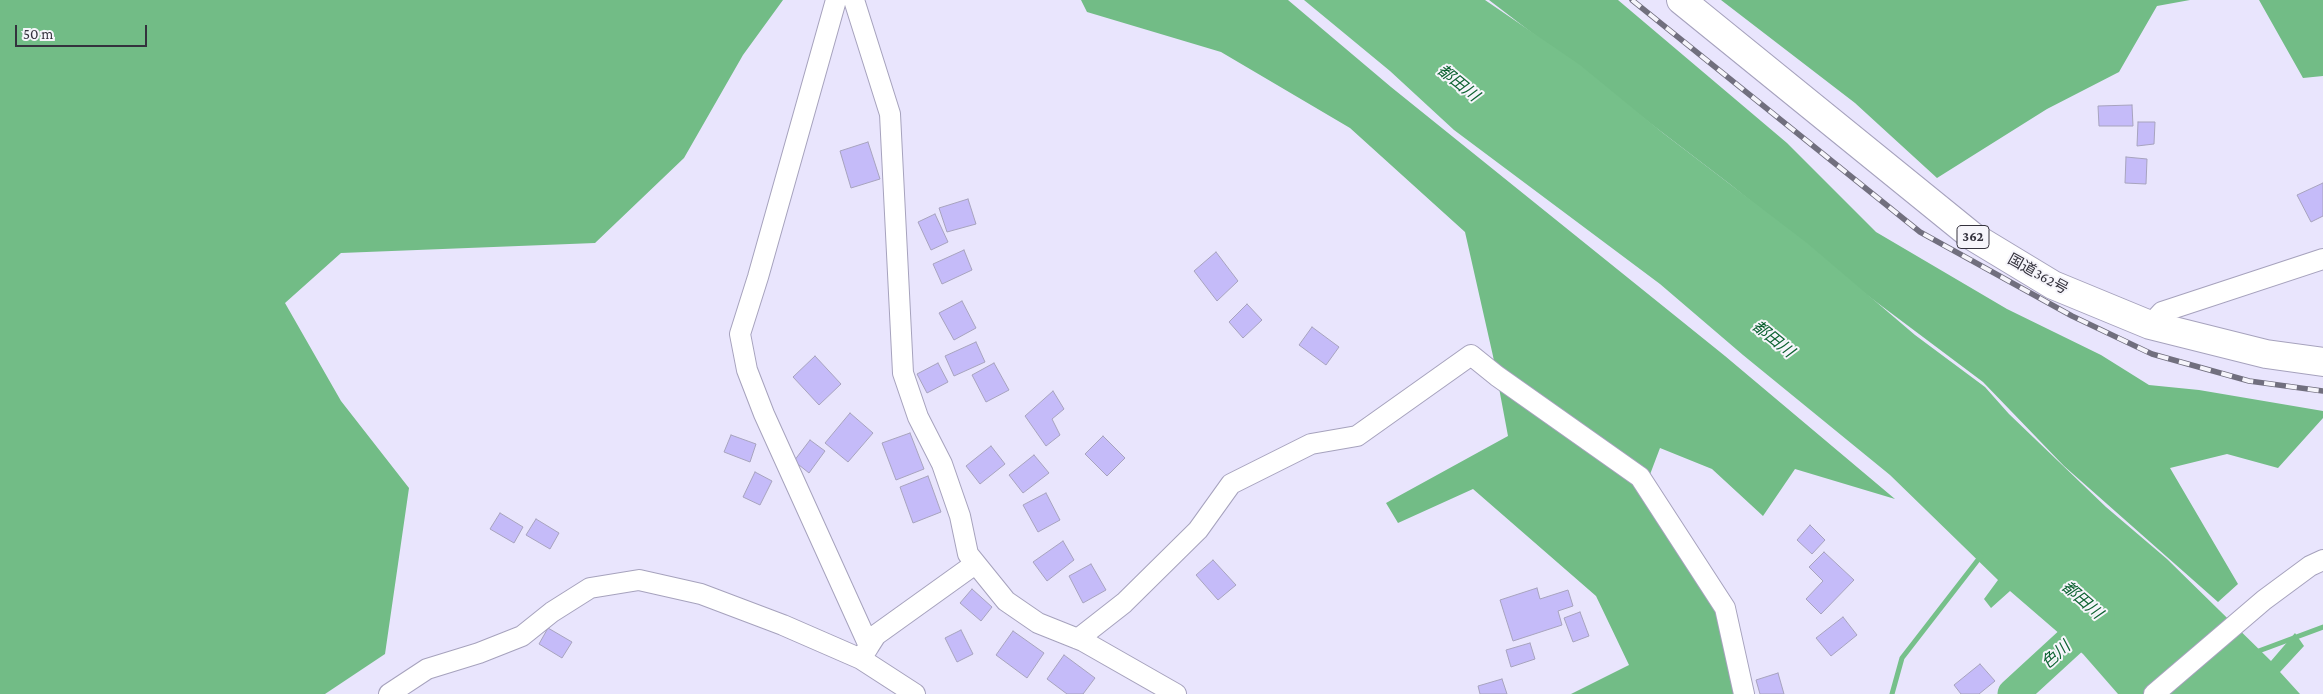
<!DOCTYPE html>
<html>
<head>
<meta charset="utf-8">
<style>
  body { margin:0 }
  #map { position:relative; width:2323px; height:694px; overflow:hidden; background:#e9e5fd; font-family:"Crimson Pro",serif }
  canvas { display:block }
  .scale { position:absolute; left:15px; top:25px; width:132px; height:22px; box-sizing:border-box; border:2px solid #34323d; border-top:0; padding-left:6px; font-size:15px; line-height:18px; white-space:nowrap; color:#34323d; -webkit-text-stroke:4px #f6f5fb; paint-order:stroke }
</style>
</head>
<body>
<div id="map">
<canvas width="2323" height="694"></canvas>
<div class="scale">50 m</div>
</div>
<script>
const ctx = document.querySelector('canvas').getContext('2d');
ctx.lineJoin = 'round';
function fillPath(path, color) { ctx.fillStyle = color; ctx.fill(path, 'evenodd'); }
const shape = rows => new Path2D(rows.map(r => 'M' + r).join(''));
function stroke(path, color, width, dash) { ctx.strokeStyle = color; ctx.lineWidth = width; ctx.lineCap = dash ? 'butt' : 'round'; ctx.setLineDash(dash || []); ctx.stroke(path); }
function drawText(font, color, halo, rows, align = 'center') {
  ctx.font = font + ' "Crimson Pro","Noto Sans JP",serif'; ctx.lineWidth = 4; ctx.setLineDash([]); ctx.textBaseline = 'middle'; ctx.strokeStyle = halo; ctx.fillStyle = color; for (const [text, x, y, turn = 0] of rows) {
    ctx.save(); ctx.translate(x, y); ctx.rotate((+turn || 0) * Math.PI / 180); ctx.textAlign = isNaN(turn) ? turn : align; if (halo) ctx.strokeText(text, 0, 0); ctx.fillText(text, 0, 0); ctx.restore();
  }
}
const forest = shape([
  [0,0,783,0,743,55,684,158,595,243,341,253,285,303,341,401,409,488,385,654,325,694,0,694],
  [1081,0,1288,0,1391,87,1725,356,1895,499,1795,469,1763,516,1712,469,1660,448,1646,485,1727,616,1743,694,1571,694,1629,665,1596,596,1473,489,1398,523,1386,503,1508,436,1493,356,1465,232,1350,128,1221,52,1087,12],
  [1489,0,1618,0,1787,143,1876,232,2007,309,2101,355,2149,385,2199,390,2323,411,2323,418,2278,468,2227,454,2170,468,2238,584,2218,602,2064,466,1983,382,1863,292,1731,185],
  [1721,0,2190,0,2157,6,2119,72,2047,109,1937,178,1855,103],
  [2259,0,2323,0,2323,76,2303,78]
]);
const water = shape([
  [1304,0,1485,0,1580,65,1663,133,1807,243,1915,335,1985,387,2009,414,2106,507,2167,559,2271,661,2295,633,2304,646,2280,672,2300,694,2118,694,2083,654,2010,591,1991,608,1984,599,1998,580,1890,475,1743,355,1660,284,1454,130,1390,71]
]);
const stream = shape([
  [2256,652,2323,627],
  [1892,694,1902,658,1981,556]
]);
const river = shape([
  [2013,694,2099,615]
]);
const building = shape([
  [2132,105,2133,126,2099,126,2098,106,2132,105],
  [2138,122,2155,122,2154,144,2137,146,2138,122],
  [868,142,880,179,851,188,840,151,868,142],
  [2126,157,2147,159,2146,184,2125,183,2126,157],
  [2323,183,2323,216,2311,222,2297,195,2323,183],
  [968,199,976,224,947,232,939,208,968,199],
  [935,214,948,242,931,250,918,222,935,214],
  [964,250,972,270,942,284,933,264,964,250],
  [1216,252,1238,281,1217,301,1194,271,1216,252],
  [962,301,976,328,954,340,939,313,962,301],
  [1247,304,1262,320,1243,338,1229,322,1247,304],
  [1312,327,1339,347,1326,365,1299,345,1312,327],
  [976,342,985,362,954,376,945,356,976,342],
  [815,356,841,384,819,405,793,377,815,356],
  [938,363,948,382,927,393,917,374,938,363],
  [994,363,1009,390,986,402,972,375,994,363],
  [1053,391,1064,409,1052,419,1060,435,1046,446,1025,416,1053,391],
  [850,413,873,433,848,462,825,443,850,413],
  [910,433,924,469,896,480,882,443,910,433],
  [731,435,756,444,750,462,724,452,731,435],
  [1103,436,1125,458,1107,476,1085,454,1103,436],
  [810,440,825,451,809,473,794,461,810,440],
  [991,446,1005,464,980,484,966,466,991,446],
  [1034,455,1049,473,1023,493,1009,475,1034,455],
  [755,472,772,481,760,505,743,497,755,472],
  [928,476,941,512,913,523,900,487,928,476],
  [1046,493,1060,520,1038,532,1023,505,1046,493],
  [500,513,523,527,514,543,490,529,500,513],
  [536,519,559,533,550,549,526,535,536,519],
  [1810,525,1825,540,1812,554,1797,540,1810,525],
  [1063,541,1074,560,1047,581,1033,562,1063,541],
  [1824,552,1854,580,1821,614,1806,599,1823,581,1809,567,1824,552],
  [1213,560,1236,585,1218,600,1196,575,1213,560],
  [1091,564,1106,590,1083,603,1069,576,1091,564],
  [1537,588,1540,599,1568,590,1573,606,1558,611,1562,625,1513,641,1500,600,1537,588],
  [972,589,992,607,981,621,960,603,972,589],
  [1580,612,1589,636,1573,642,1564,618,1580,612],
  [1843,617,1857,635,1831,656,1816,638,1843,617],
  [548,628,572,642,562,658,539,644,548,628],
  [961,630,973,654,957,662,945,638,961,630],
  [1013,631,1044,653,1027,678,996,655,1013,631],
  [1530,643,1535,659,1511,667,1506,650,1530,643],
  [1064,655,1095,678,1083,694,1067,694,1047,679,1064,655],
  [1980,664,1995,681,1979,694,1961,694,1954,685,1980,664],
  [1778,673,1784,694,1760,694,1756,680,1778,673],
  [1502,679,1507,694,1480,694,1478,686,1502,679]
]);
const minor = shape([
  [836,0,758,277,740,334,747,370,764,414,869,646,861,659],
  [854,0,890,114,903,373,918,417,942,464,960,516,968,554,1006,601,1038,623,1083,641,1176,694],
  [2150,325,2162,312,2323,259],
  [1078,639,1124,603,1198,530,1231,484,1311,444,1357,436,1471,355,1497,376,1640,477,1725,608,1744,694],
  [869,646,876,635,975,564],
  [389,694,427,669,479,653,522,636,552,612,590,588,639,580,701,594,783,625,861,659,915,694],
  [2154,694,2264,600,2310,566,2323,560]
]);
const highway = shape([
  [1681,0,1972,236,2053,285,2150,325,2266,354,2323,362]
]);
const rail = shape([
  [1632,0,1920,232,2072,316,2152,354,2249,381,2323,391]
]);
const shields = [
  [1973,237,32]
];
const shieldNames = [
  ["362",1973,237]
];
const streetNames = [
  ["国道362号",2038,274,29]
];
const waterNames = [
  ["都田川",1458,83,39],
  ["都田川",1773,339,39],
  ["都田川",2082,600,41],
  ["色川",2056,655,-42]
];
fillPath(forest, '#72bc86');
fillPath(water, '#76c08a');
stroke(stream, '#76c08a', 5);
stroke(river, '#76c08a', 31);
fillPath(building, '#c5bbf9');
stroke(building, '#a7a3be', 1);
stroke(minor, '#a6a2bd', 22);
stroke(highway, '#a6a2bd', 30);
stroke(minor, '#fff', 20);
stroke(highway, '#fff', 28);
stroke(rail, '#716f7e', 5.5);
stroke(rail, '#f6f5fb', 4, [11]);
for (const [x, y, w] of shields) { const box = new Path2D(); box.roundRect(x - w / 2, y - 11.5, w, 23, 4); ctx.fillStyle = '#f6f5fb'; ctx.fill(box); stroke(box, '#34323d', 1); }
drawText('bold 14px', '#34323d', null, shieldNames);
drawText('15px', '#34323d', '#f6f5fb', streetNames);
drawText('italic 16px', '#0e6332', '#f6f5fb', waterNames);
</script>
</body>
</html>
